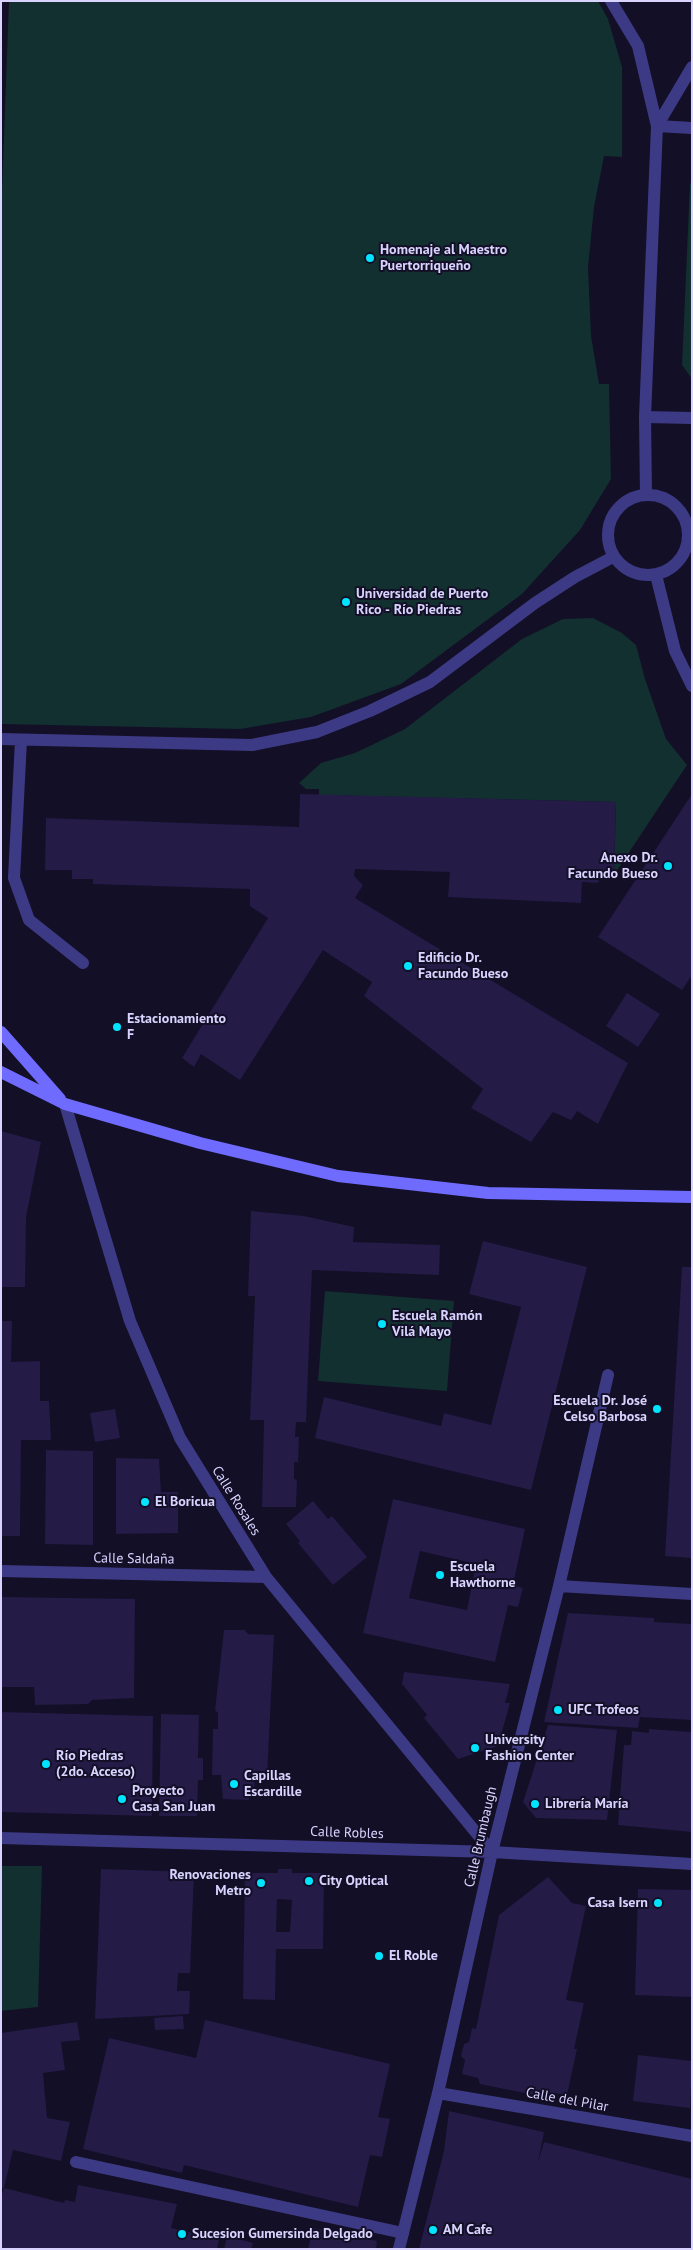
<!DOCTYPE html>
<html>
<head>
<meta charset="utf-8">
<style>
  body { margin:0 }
  #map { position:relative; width:693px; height:2250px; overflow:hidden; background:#130f26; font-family:"PT Sans",sans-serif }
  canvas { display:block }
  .frame { position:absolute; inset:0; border:2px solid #d9d4ff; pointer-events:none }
</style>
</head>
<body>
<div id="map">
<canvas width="693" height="2250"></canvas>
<div class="frame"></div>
</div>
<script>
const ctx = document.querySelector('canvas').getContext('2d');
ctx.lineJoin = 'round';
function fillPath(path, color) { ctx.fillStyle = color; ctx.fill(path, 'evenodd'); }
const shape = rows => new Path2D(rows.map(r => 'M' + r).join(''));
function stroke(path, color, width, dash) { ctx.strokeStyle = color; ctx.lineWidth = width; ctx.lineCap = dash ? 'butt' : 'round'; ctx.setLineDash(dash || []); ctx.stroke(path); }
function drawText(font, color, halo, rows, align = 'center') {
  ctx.font = font + ' "PT Sans",sans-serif'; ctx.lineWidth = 4; ctx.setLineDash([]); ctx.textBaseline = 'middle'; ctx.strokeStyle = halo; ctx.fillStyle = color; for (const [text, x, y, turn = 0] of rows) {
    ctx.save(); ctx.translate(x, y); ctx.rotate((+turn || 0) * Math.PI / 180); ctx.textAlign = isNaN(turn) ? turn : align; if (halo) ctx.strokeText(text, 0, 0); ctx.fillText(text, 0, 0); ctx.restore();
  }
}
const green = shape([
  [9,1,598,1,608,19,622,67,622,157,604,156,594,207,588,267,591,336,599,384,609,384,611,479,580,530,522,594,401,684,311,717,240,729,1,724,1,218],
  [692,181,692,379,682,365,690,184],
  [593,618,622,633,636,645,645,679,666,739,687,765,614,875,616,802,319,795,319,789,306,789,299,783,321,763,355,753,405,729,522,639,563,619],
  [325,1291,454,1301,447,1391,318,1381],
  [1,1866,42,1866,38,2007,1,2011]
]);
const building = shape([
  [300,794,616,802,614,875,600,875,598,883,582,882,581,903,448,897,450,872,355,869,354,876,363,885,355,898,628,1063,598,1124,577,1111,571,1120,553,1112,531,1142,471,1108,483,1089,364,996,372,982,323,950,240,1080,201,1054,194,1067,182,1058,268,918,250,906,250,889,93,884,93,879,72,879,72,870,45,870,46,818,299,827],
  [692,794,692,975,682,990,598,937],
  [627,993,660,1014,638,1047,606,1026],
  [1,1131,41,1142,26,1217,25,1287,1,1287],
  [251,1211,304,1216,354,1227,353,1242,440,1245,439,1275,312,1270,306,1422,296,1422,295,1437,299,1437,298,1462,294,1462,294,1479,297,1480,296,1507,262,1507,264,1420,250,1420,255,1296,248,1296],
  [483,1241,587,1267,531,1490,315,1438,324,1397,441,1426,444,1413,491,1425,521,1307,469,1294],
  [682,1267,692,1267,692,1558,665,1556],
  [1,1321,12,1321,11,1362,40,1361,40,1401,49,1401,51,1440,21,1440,20,1536,1,1536],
  [115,1409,120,1438,95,1442,90,1413],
  [46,1450,93,1451,93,1545,45,1544],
  [116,1458,159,1459,161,1492,178,1492,178,1533,116,1534],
  [393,1499,525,1529,513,1585,523,1588,518,1607,508,1605,495,1662,363,1633],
  [420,1551,476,1564,467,1610,409,1598],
  [313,1501,328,1519,332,1516,367,1557,333,1585,298,1543,300,1541,286,1524],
  [1,1597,135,1599,134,1698,92,1700,88,1704,35,1705,34,1687,1,1687],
  [568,1613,654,1618,654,1622,692,1624,692,1720,640,1717,638,1728,544,1722],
  [224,1630,245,1630,248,1634,274,1635,267,1777,255,1778,254,1794,248,1800,223,1799,221,1775,212,1775,213,1729,218,1729,218,1713,215,1710],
  [404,1672,510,1684,505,1703,510,1703,498,1746,458,1759,424,1718,427,1715,402,1684],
  [1,1712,153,1716,152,1816,1,1812],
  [161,1714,199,1715,198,1758,203,1758,203,1780,198,1780,197,1816,159,1816],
  [548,1725,617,1730,607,1820,536,1818,523,1802],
  [649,1729,692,1732,692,1832,618,1825,624,1745,631,1745,632,1731,649,1733],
  [101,1869,194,1872,190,1973,178,1973,177,1991,190,1991,189,2014,95,2019],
  [278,1869,292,1869,292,1873,324,1873,323,1949,276,1949,275,2000,243,1999,245,1873,278,1873],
  [277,1899,292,1900,290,1932,276,1932],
  [548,1877,572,1903,586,1906,566,2000,584,2003,574,2049,577,2049,567,2095,555,2093,554,2099,480,2084,478,2078,462,2074,465,2060,461,2056,464,2044,469,2042,472,2028,476,2029,499,1915],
  [638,1889,692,1890,692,1997,635,1995],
  [183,2016,184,2029,155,2030,154,2018],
  [205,2020,390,2064,378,2117,390,2119,382,2157,370,2155,358,2207,184,2165,182,2173,83,2149,109,2038,196,2058],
  [77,2022,80,2040,61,2042,65,2070,43,2073,47,2118,70,2122,61,2161,13,2150,4,2188,1,2188,1,2033],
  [638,2055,692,2061,690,2108,633,2101],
  [449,2111,544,2132,538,2162,544,2142,692,2179,692,2249,419,2249,444,2151],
  [78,2185,177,2204,171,2228,219,2239,217,2249,1,2249,1,2197,4,2188,64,2203,65,2200,75,2202],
  [313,2228,377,2241,376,2249,308,2249],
  [227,2236,253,2243,251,2249,224,2249]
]);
const lane = shape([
  [657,126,692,128],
  [645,417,692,418],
  [1,739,252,745,317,732,370,711,430,682,535,603,575,577,613,557],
  [21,740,14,878,29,920,83,963],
  [76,2162,403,2233]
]);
const street = shape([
  [611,1,638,46,657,126,645,417,646,495],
  [657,126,692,67],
  '608 535a40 40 0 1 1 80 0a40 40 0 1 1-80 0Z',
  [656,575,675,651,692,686],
  [65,1104,130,1321,180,1438,266,1577,492,1852],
  [1,1571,266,1577],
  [559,1586,692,1594],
  [1,1838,492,1852,692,1864],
  [438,2093,692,2136],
  [399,2249,438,2093,492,1852,559,1586,608,1375]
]);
const secondary = shape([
  [1,1032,60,1099],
  [1,1072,65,1104,200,1143,338,1176,488,1193,692,1197]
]);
const markers = [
  [370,258,5,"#00e5ff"],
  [346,602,5,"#00e5ff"],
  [668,866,5,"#00e5ff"],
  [408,966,5,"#00e5ff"],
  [117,1027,5,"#00e5ff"],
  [382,1324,5,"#00e5ff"],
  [657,1409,5,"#00e5ff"],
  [145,1502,5,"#00e5ff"],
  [440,1575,5,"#00e5ff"],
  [558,1710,5,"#00e5ff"],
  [475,1748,5,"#00e5ff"],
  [46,1764,5,"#00e5ff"],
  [234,1784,5,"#00e5ff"],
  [122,1799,5,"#00e5ff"],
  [535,1804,5,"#00e5ff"],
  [309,1881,5,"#00e5ff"],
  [261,1883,5,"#00e5ff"],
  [658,1903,5,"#00e5ff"],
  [379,1956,5,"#00e5ff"],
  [433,2230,5,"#00e5ff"],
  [182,2234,5,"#00e5ff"]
];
const poiNames = [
  ["Homenaje al Maestro",380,250],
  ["Puertorriqueño",380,266],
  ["Universidad de Puerto",356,594],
  ["Rico - Río Piedras",356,610],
  ["Anexo Dr.",658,858,"right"],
  ["Facundo Bueso",658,874,"right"],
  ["Edificio Dr.",418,958],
  ["Facundo Bueso",418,974],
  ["Estacionamiento",127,1019],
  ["F",127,1035],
  ["Escuela Ramón",392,1316],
  ["Vilá Mayo",392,1332],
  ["Escuela Dr. José",647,1401,"right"],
  ["Celso Barbosa",647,1417,"right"],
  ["El Boricua",155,1502],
  ["Escuela",450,1567],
  ["Hawthorne",450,1583],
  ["UFC Trofeos",568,1710],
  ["University",485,1740],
  ["Fashion Center",485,1756],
  ["Río Piedras",56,1756],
  ["(2do. Acceso)",56,1772],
  ["Capillas",244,1776],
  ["Escardille",244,1792],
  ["Proyecto",132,1791],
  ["Casa San Juan",132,1807],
  ["Librería María",545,1804],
  ["Renovaciones",251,1875,"right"],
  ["Metro",251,1891,"right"],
  ["City Optical",319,1881],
  ["Casa Isern",648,1903,"right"],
  ["El Roble",389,1956],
  ["AM Cafe",443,2230],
  ["Sucesion Gumersinda Delgado",192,2234]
];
const streetNames = [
  ["Calle Rosales",236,1501,58],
  ["Calle Saldaña",134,1559,1],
  ["Calle Robles",347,1833,2],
  ["Calle Brumbaugh",481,1837,-77],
  ["Calle del Pilar",567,2100,10]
];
fillPath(green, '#12302f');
fillPath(building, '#241b47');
stroke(lane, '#3d3a85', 12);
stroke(street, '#3d3a85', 12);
stroke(secondary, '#6f6bff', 12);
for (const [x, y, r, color] of markers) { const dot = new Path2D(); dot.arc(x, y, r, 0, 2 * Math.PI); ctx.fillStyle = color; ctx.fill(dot); stroke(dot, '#130f26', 2); }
drawText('bold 14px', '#d9d4ff', '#130f26', poiNames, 'left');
drawText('14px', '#d9d4ff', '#130f26', streetNames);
</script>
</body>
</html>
